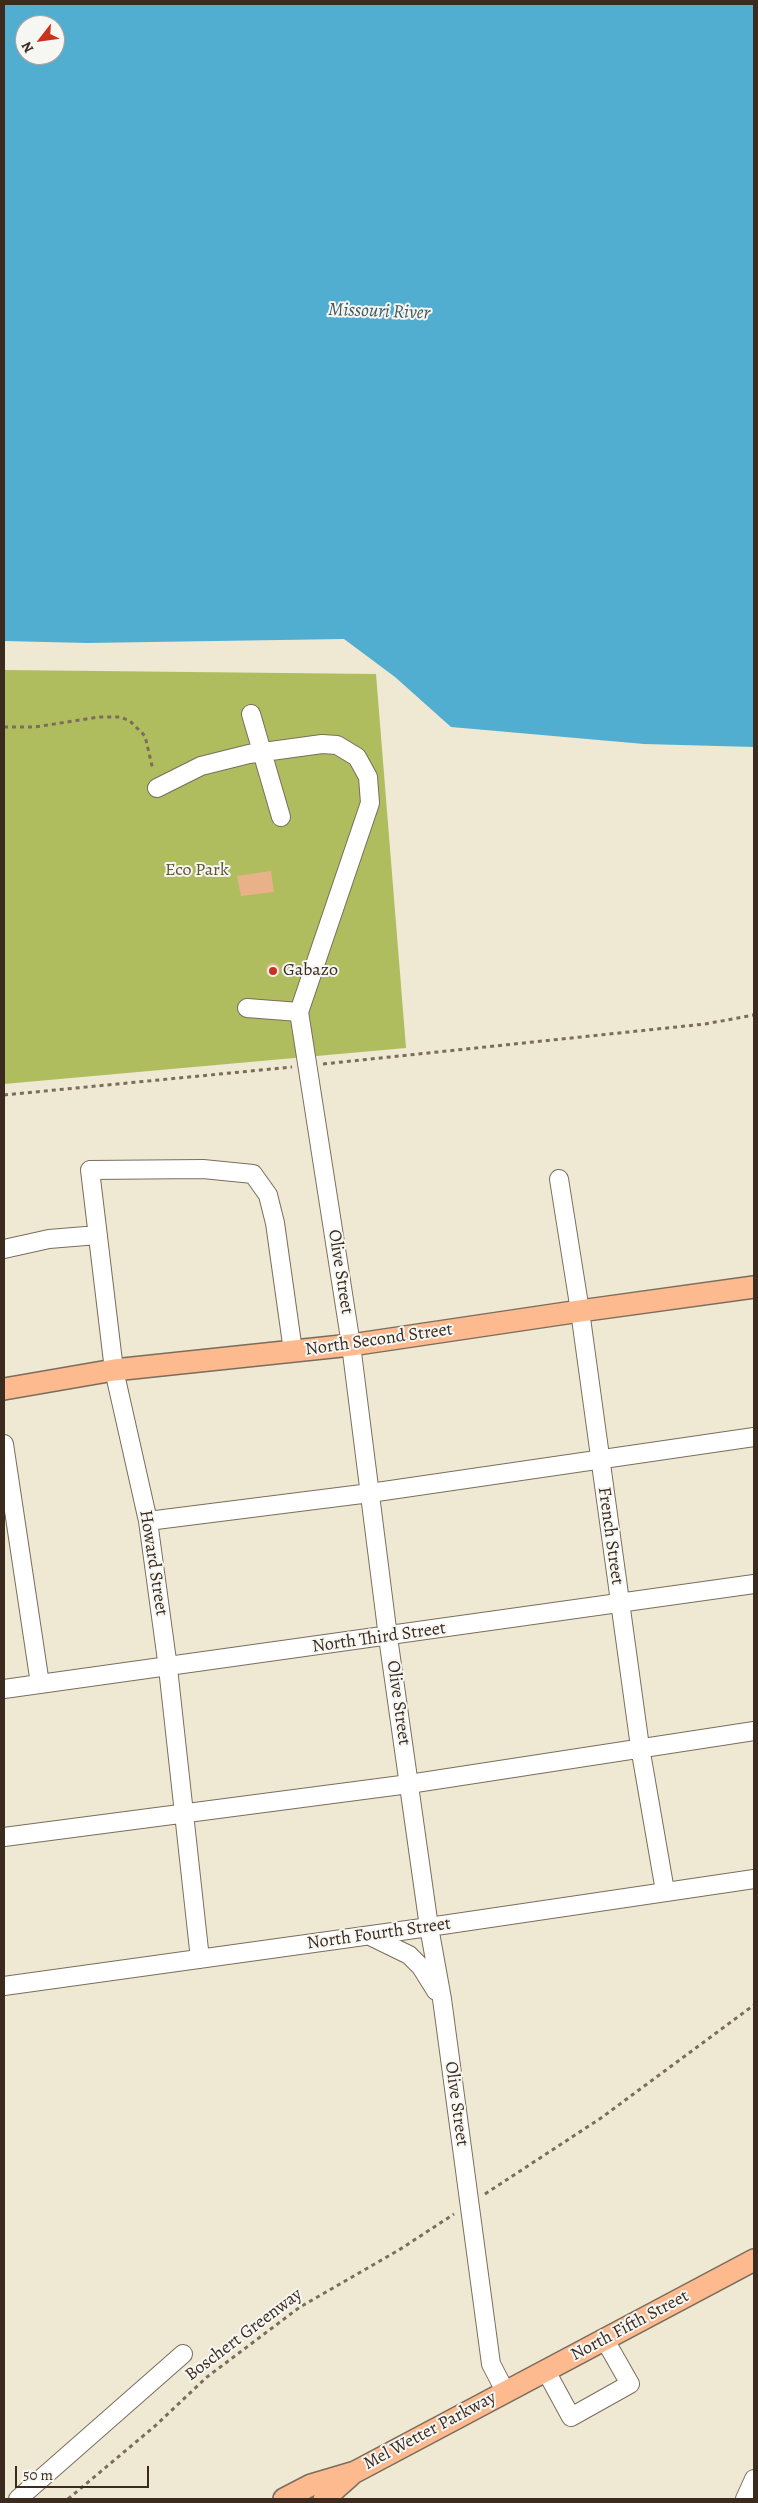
<!DOCTYPE html>
<html>
<head>
<meta charset="utf-8">
<style>
  body { margin:0 }
  #map { position:relative; width:758px; height:2503px; overflow:hidden; background:#efe9d3; font-family:Alegreya,serif }
  canvas { display:block }
  .frame { position:absolute; inset:0; border:5px solid #3b2a1e; pointer-events:none }
  .north { position:absolute; left:15px; top:15px; width:50px; height:50px; box-sizing:border-box; background:#f6f6f2; border:1px solid #aba49d; border-radius:50%; rotate:240deg; font-size:14px; font-weight:700; line-height:20px; text-align:center; color:#3b2a1e }
  .north::after { content:''; display:block; margin:auto; width:18px; height:22px; background:#c8321e; clip-path:polygon(50% 0,100% 100%,50% 72%,0 100%) }
  .scale { position:absolute; left:15px; top:2466px; width:134px; height:22px; box-sizing:border-box; border:2px solid #3b2a1e; border-top:0; padding-left:6px; font-size:15px; line-height:18px; white-space:nowrap; color:#3b2a1e; -webkit-text-stroke:4px #f6f6f2; paint-order:stroke }
</style>
</head>
<body>
<div id="map">
<canvas width="758" height="2503"></canvas>
<div class="frame"></div>
<div class="north">N</div>
<div class="scale">50 m</div>
</div>
<script>
const ctx = document.querySelector('canvas').getContext('2d');
ctx.lineJoin = 'round';
function fillPath(path, color) { ctx.fillStyle = color; ctx.fill(path, 'evenodd'); }
const shape = rows => new Path2D(rows.map(r => 'M' + r).join(''));
function stroke(path, color, width, dash) { ctx.strokeStyle = color; ctx.lineWidth = width; ctx.lineCap = dash ? 'butt' : 'round'; ctx.setLineDash(dash || []); ctx.stroke(path); }
function drawText(font, color, halo, rows, align = 'center') {
  ctx.font = font + ' Alegreya,serif'; ctx.lineWidth = 4; ctx.setLineDash([]); ctx.textBaseline = 'middle'; ctx.strokeStyle = halo; ctx.fillStyle = color; for (const [text, x, y, turn = 0] of rows) {
    ctx.save(); ctx.translate(x, y); ctx.rotate((+turn || 0) * Math.PI / 180); ctx.textAlign = isNaN(turn) ? turn : align; if (halo) ctx.strokeText(text, 0, 0); ctx.fillText(text, 0, 0); ctx.restore();
  }
}
const green = shape([
  [4,670,376,674,406,1048,4,1084]
]);
const water = shape([
  [4,4,754,4,754,747,644,744,451,727,395,677,344,639,87,643,4,641],
  [25,25,55,25,55,55,25,55]
]);
const building = shape([
  [271,871,274,892,241,896,237,876],
  '266 970a7 7 0 1 1 14 0a7 7 0 1 1-14 0Z'
]);
const path = shape([
  [4,727,35,727,99,717,120,717,130,721,145,736,153,770],
  [323,1064,705,1024,754,1015],
  [4,1095,292,1067],
  [485,2194,601,2118,754,2005],
  [68,2499,155,2426,207,2377,300,2307,399,2250,454,2214]
]);
const minor = shape([
  [251,714,281,817],
  [157,788,201,766,249,754,322,744,337,745,357,757,368,777,370,803,299,1012,351,1345,388,1637,429,1927,442,1999,491,2364,505,2391],
  [247,1008,299,1012],
  [559,1179,580,1311,640,1747,665,1891],
  [4,1249,49,1239,98,1235],
  [4,1444,40,1684],
  [148,1521,370,1493,754,1437],
  [4,1689,754,1584],
  [4,1837,409,1784,754,1731],
  [370,1936,409,1955,421,1967,436,1991],
  [200,1959,168,1668,148,1521,114,1370,90,1170,203,1169,253,1174,268,1195,275,1223,293,1351],
  [4,1986,429,1927,754,1879],
  [546,2371,571,2417,630,2384,605,2340],
  [18,2499,183,2354],
  [745,2499,754,2479]
]);
const major = shape([
  [4,1389,114,1370,351,1345,580,1311,754,1287],
  [284,2499,311,2485,355,2472,754,2260],
  [324,2499,350,2476]
]);
const markers = [
  [273,971,5,"#c8321e"]
];
const parkNames = [
  ["Eco Park",197,871]
];
const poiNames = [
  ["Gabazo",283,971]
];
const streetNames = [
  ["Olive Street",340,1272,81],
  ["North Second Street",379,1340,-8],
  ["French Street",610,1536,82],
  ["Howard Street",153,1563,81],
  ["North Third Street",379,1638,-8],
  ["Olive Street",398,1703,82],
  ["North Fourth Street",379,1934,-8],
  ["Olive Street",456,2104,82],
  ["North Fifth Street",630,2326,-28],
  ["Boschert Greenway",244,2335,-37],
  ["Mel Wetter Parkway",430,2431,-28]
];
const waterNames = [
  ["Missouri River",379,312,2]
];
fillPath(green, '#afbd5f');
fillPath(water, '#52aed0');
fillPath(building, '#e9b188');
stroke(minor, '#7a6d5d', 20);
stroke(major, '#7a6d5d', 24);
stroke(path, '#7a6d5d', 3, [4, 4]);
stroke(minor, '#fff', 18);
stroke(major, '#fcba8e', 21);
for (const [x, y, r, color] of markers) { const dot = new Path2D(); dot.arc(x, y, r, 0, 2 * Math.PI); ctx.fillStyle = color; ctx.fill(dot); stroke(dot, '#f6f6f2', 2); }
drawText('18px', '#5e5632', '#f6f6f2', parkNames);
drawText('18px', '#3b2a1e', '#f6f6f2', poiNames, 'left');
drawText('18px', '#3b2a1e', '#f6f6f2', streetNames);
drawText('italic 19px', '#43585c', '#f6f6f2', waterNames);
</script>
</body>
</html>
